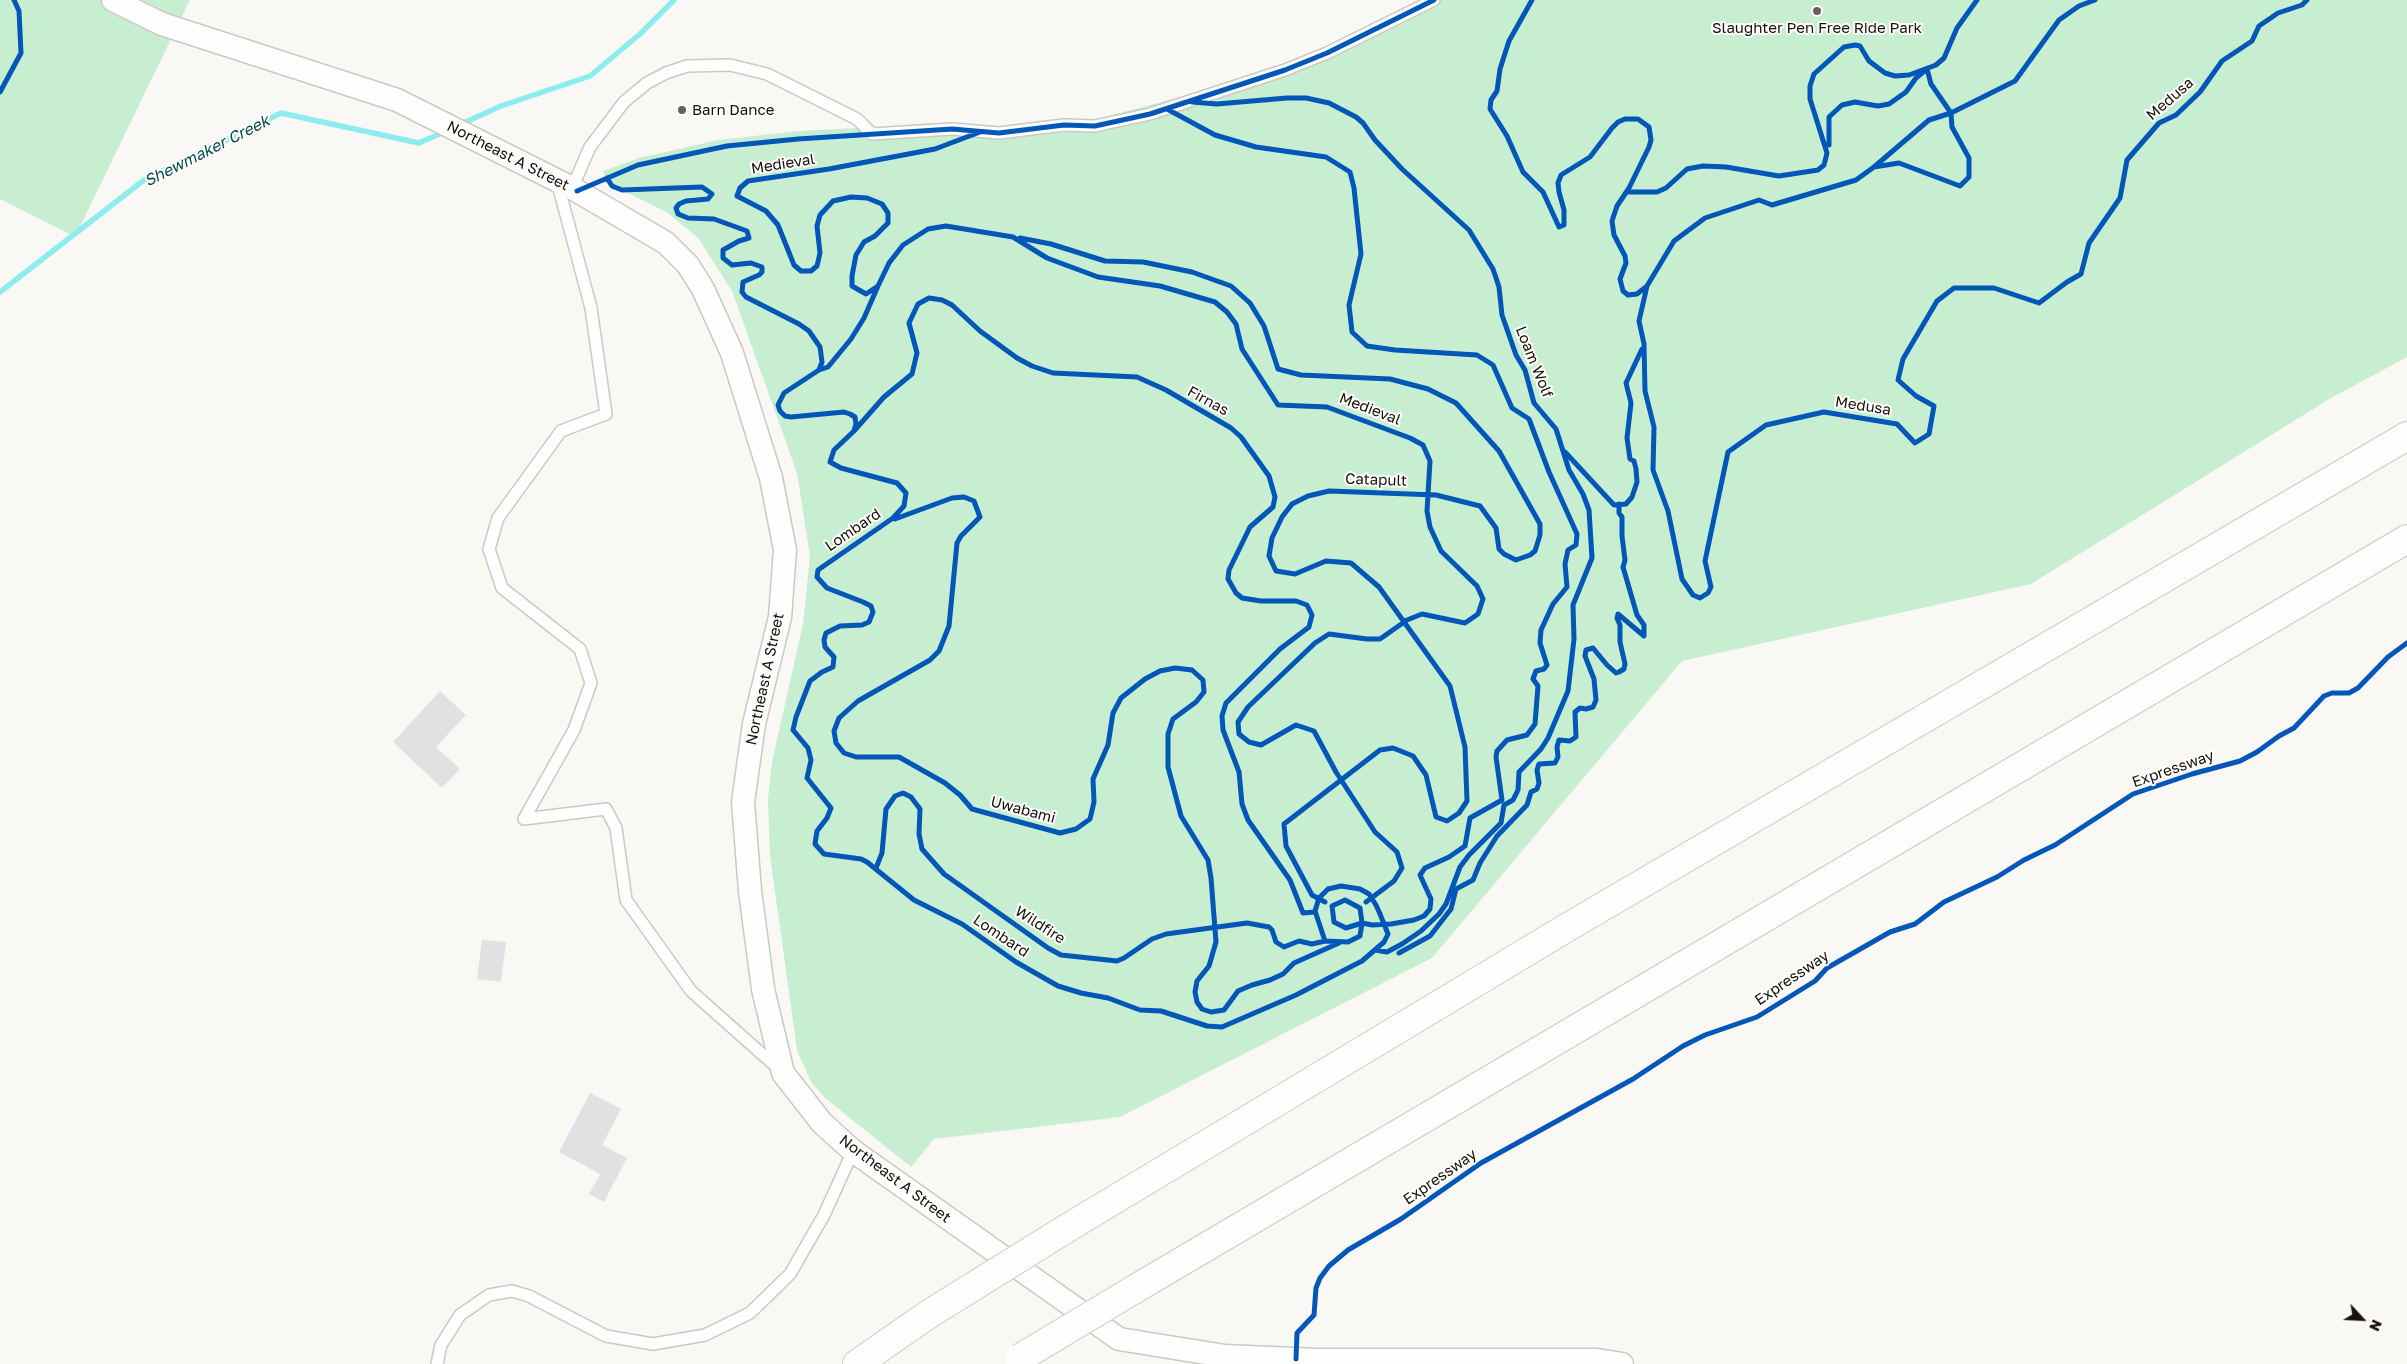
<!DOCTYPE html>
<html>
<head>
<meta charset="utf-8">
<style>
  body { margin:0 }
  #map { position:relative; width:2407px; height:1364px; overflow:hidden; background:#faf8f5; font-family:"Golos Text",sans-serif }
  canvas { display:block }
  .north { position:absolute; left:2337px; top:1294px; width:50px; height:50px; -webkit-text-stroke:4px #fff; paint-order:stroke; rotate:115deg; font-size:14px; font-weight:700; line-height:20px; text-align:center; color:#171107 }
  .north::after { content:''; display:block; margin:auto; width:18px; height:22px; background:#171107; clip-path:polygon(50% 0,100% 100%,50% 72%,0 100%) }
</style>
</head>
<body>
<div id="map">
<canvas width="2407" height="1364"></canvas>
<div class="north">N</div>
</div>
<script>
const ctx = document.querySelector('canvas').getContext('2d');
ctx.lineJoin = 'round';
function fillPath(path, color) { ctx.fillStyle = color; ctx.fill(path, 'evenodd'); }
const shape = rows => new Path2D(rows.map(r => 'M' + r).join(''));
function stroke(path, color, width, dash) { ctx.strokeStyle = color; ctx.lineWidth = width; ctx.lineCap = dash ? 'butt' : 'round'; ctx.setLineDash(dash || []); ctx.stroke(path); }
function drawText(font, color, halo, rows, align = 'center') {
  ctx.font = font + ' "Golos Text",sans-serif'; ctx.lineWidth = 4; ctx.setLineDash([]); ctx.textBaseline = 'middle'; ctx.strokeStyle = halo; ctx.fillStyle = color; for (const [text, x, y, turn = 0] of rows) {
    ctx.save(); ctx.translate(x, y); ctx.rotate((+turn || 0) * Math.PI / 180); ctx.textAlign = isNaN(turn) ? turn : align; if (halo) ctx.strokeText(text, 0, 0); ctx.fillText(text, 0, 0); ctx.restore();
  }
}
const green = shape([
  [0,0,190,0,75,237,0,199],
  [1420,0,2407,0,2407,357,2331,398,2031,584,1682,661,1432,958,1120,1117,934,1139,911,1167,825,1098,811,1082,797,1050,770,856,768,799,772,762,803,624,810,556,797,473,732,291,698,238,668,213,606,182,603,171,639,158,718,140,799,131,956,123,999,126,1065,118,1093,120,1193,94,1290,64]
]);
const stream = shape([
  [459,125,501,106,590,76,640,34,674,0],
  [0,292,144,180,281,113,419,143,446,131]
]);
const building = shape([
  [440,691,466,715,436,747,460,769,442,788,393,742],
  [482,940,506,942,501,982,477,979],
  [590,1093,621,1109,602,1145,627,1158,604,1202,589,1194,600,1174,559,1152]
]);
const lane = shape([
  [557,181,591,308,606,414,561,431,498,518,489,549,502,588,580,649,591,683,574,730,524,819,606,809,616,828,626,900,691,991,780,1070],
  [572,188,590,147,624,102,647,83,666,73,687,66,730,65,767,74,857,119,872,134,952,129,999,133,1064,125,1095,126,1150,114,1285,70,1327,53,1434,0],
  [437,1364,441,1345,460,1315,489,1295,512,1291,529,1296,606,1336,653,1344,705,1335,750,1313,790,1274,824,1215,853,1151]
]);
const street = shape([
  [113,0,162,24,397,100,572,188,666,243,688,265,703,289,732,353,771,478,785,550,780,617,754,724,743,802,750,891,763,989,783,1073,822,1123,853,1151,1119,1339,1225,1356,1318,1360,1597,1360,1622,1364]
]);
const highway = shape([
  [1069,1227,1568,927,2407,436],
  [1140,1286,2407,539],
  [857,1364,929,1314]
]);
const highwayBridge = shape([
  [929,1314,1069,1227],
  [1020,1358,1140,1286]
]);
const cycleway = shape([
  [1532,0,1509,41,1500,69,1497,91,1491,100,1490,109,1507,136,1523,172,1543,192,1559,227,1564,225,1564,210,1559,192,1558,183,1561,175,1590,157,1612,128,1618,122,1625,119,1638,119,1649,127,1651,140,1649,147,1629,188,1617,206,1612,221,1614,235,1625,256,1626,263,1620,279,1623,291,1628,295,1637,294,1647,286,1674,241,1705,218,1759,200,1772,205,1856,180,1874,167,1899,163,1960,186,1969,177,1969,158,1952,127,1951,113,2015,81,2059,20,2079,6,2095,0],
  [0,92,21,53,19,11,14,0],
  [1192,102,1217,104,1287,98,1306,98,1329,103,1356,117,1363,123,1375,140,1402,169,1469,230,1493,269,1499,287,1502,315,1516,355,1525,370,1534,403,1556,429,1569,470,1583,494,1589,510,1592,558,1573,605,1574,639,1568,691,1548,738,1541,749,1519,772,1518,790,1513,800,1504,805,1501,823,1469,855,1460,867,1446,904,1439,914,1421,931,1402,944,1387,952,1375,950],
  [980,132,935,149,829,169,748,181,740,188,737,196,766,211,778,225,794,265,801,271,811,271,817,266,820,253,817,226,820,215,833,201,851,197,867,198,882,204,888,213,888,223,875,236,864,242,856,255,852,276,852,286,866,294,878,286,889,263,903,245,928,229,946,226,1013,237,1047,258,1098,277,1160,286,1215,302,1227,312,1236,324,1242,349,1278,405,1327,407,1410,438,1423,445,1430,461,1427,511,1430,527,1441,551,1477,586,1483,599,1478,614,1465,623,1422,614,1407,620,1380,639,1367,639,1329,634,1315,643,1248,707,1238,722,1239,734,1249,742,1261,745,1296,725,1314,731,1336,772,1375,832,1397,852,1402,868,1394,881,1366,902],
  [1829,145,1829,117,1842,105,1855,102,1878,106,1889,104,1906,92,1916,78,1927,69,1931,84,1951,113,1929,120,1874,167],
  [607,178,612,186,622,190,702,187,712,194,708,199,686,201,679,204,676,208,678,214,688,218,714,219,747,231,749,238,739,241,723,250,723,258,732,265,751,263,762,267,762,272,759,275,743,282,742,292,746,297,799,324,809,331,820,347,822,362,819,370,784,393,778,405,780,411,785,416,791,417,844,412,850,414,855,417,856,424,854,431,834,450,830,462,841,468,897,483,906,493,904,506,893,518,818,570,817,577,827,588,863,602,871,606,873,612,869,622,862,625,840,626,826,633,824,640,825,647,834,657,833,667,822,672,810,681,796,717,793,730,808,748,811,760,807,778,831,808,827,818,817,831,815,844,824,854,861,859,867,862,914,900,962,924,1016,962,1058,986,1081,993,1108,998,1140,1010,1161,1011,1207,1026,1222,1027,1296,995,1362,961,1384,942,1388,934,1380,914,1376,905,1369,894,1360,889,1341,886,1328,889,1319,898,1315,911,1325,941,1348,942,1360,936,1362,923,1360,908,1345,900,1332,906,1334,922,1346,928,1362,923,1372,925,1391,924,1414,920,1424,916,1430,909,1431,899,1420,875,1425,868,1449,857,1465,846,1470,818,1502,800,1496,757,1497,751,1507,740,1527,735,1535,724,1538,686,1533,679,1536,671,1544,669,1547,665,1540,643,1541,630,1553,604,1567,587,1565,564,1568,550,1576,545,1577,534,1549,472,1529,419,1512,408,1493,365,1477,355,1395,350,1367,346,1352,332,1349,305,1361,254,1354,188,1350,172,1326,157,1256,147,1215,135,1167,109],
  [577,191,638,165,727,146,798,139,952,129,999,133,1064,125,1095,126,1150,114,1285,70,1327,53,1434,0],
  [1627,192,1657,192,1666,188,1687,169,1703,166,1726,167,1779,176,1818,170,1824,165,1827,153,1810,99,1810,86,1814,74,1844,47,1855,45,1860,46,1869,61,1885,73,1895,76,1909,75,1936,65,1944,58,1957,28,1977,0],
  [1020,238,1051,244,1105,261,1143,262,1192,272,1231,286,1250,303,1264,326,1278,369,1301,375,1390,379,1428,389,1456,403,1499,451,1540,524,1540,535,1535,551,1530,555,1516,560,1504,554,1499,549,1496,528,1480,506,1436,495,1329,491,1308,496,1292,504,1282,517,1272,538,1269,556,1276,571,1295,574,1326,561,1351,563,1379,587,1450,686,1465,747,1467,801,1459,813,1447,821,1436,817,1426,775,1413,756,1393,748,1380,750,1284,824,1286,846,1312,895,1325,902],
  [1647,286,1639,321,1644,344,1645,391,1654,427,1653,470,1668,511,1682,579,1693,595,1700,598,1708,593,1711,587,1705,561,1728,452,1766,425,1824,412,1897,424,1915,443,1929,434,1934,406,1916,396,1898,380,1903,359,1937,301,1954,288,1994,288,2039,303,2067,282,2081,274,2089,243,2120,198,2127,160,2159,123,2176,115,2200,92,2222,61,2252,41,2259,26,2278,13,2302,5,2307,0],
  [819,370,828,367,851,339,864,318,878,286],
  [854,431,884,397,912,374,917,353,909,323,918,304,929,298,942,300,952,305,980,331,1017,358,1032,366,1053,373,1137,377,1166,390,1231,428,1241,437,1269,476,1275,497,1273,507,1250,527,1229,570,1228,579,1236,593,1242,598,1261,601,1296,601,1307,605,1312,615,1309,627,1280,649,1226,703,1222,716,1223,730,1239,772,1242,804,1248,820,1290,880,1303,913,1315,912],
  [1565,452,1614,505,1626,504,1632,497,1637,482,1636,469,1634,461,1630,459,1627,438,1631,403,1626,383,1642,349],
  [895,519,952,498,964,497,974,501,980,517,961,536,957,543,949,626,939,651,930,660,858,701,839,718,834,731,836,743,844,753,856,757,899,757,945,783,960,795,972,809,1060,833,1076,829,1090,819,1094,802,1093,779,1108,745,1113,713,1121,698,1145,679,1160,671,1175,668,1192,670,1203,680,1204,692,1196,702,1173,719,1168,734,1168,767,1181,816,1208,860,1211,878,1216,942,1209,966,1197,981,1195,992,1197,1002,1202,1009,1211,1012,1224,1010,1238,991,1252,985,1270,980,1283,974,1294,963,1339,943],
  [876,868,882,853,886,809,895,796,903,793,911,797,920,809,919,834,922,849,944,874,1048,948,1061,955,1117,961,1124,958,1152,939,1166,934,1247,923,1269,927,1272,930,1276,942,1284,947,1299,941,1312,944,1325,941],
  [1399,953,1430,936,1451,909,1456,889,1473,880,1480,863,1497,836,1527,805,1531,792,1537,789,1539,783,1537,770,1539,764,1555,763,1558,757,1557,747,1559,740,1570,741,1576,737,1575,712,1580,708,1586,709,1593,707,1596,700,1594,679,1585,656,1586,650,1593,648,1607,665,1616,673,1619,672,1624,669,1625,664,1620,642,1620,625,1617,618,1618,614,1644,636,1644,625,1637,615,1623,567,1625,560,1622,536,1622,517,1619,513,1619,504],
  [1296,1359,1297,1333,1314,1315,1316,1288,1320,1278,1329,1266,1348,1250,1401,1219,1481,1163,1633,1079,1683,1046,1705,1035,1757,1017,1815,981,1827,968,1890,932,1915,924,1944,902,1997,877,2024,860,2055,845,2133,794,2192,774,2240,761,2257,752,2279,736,2294,728,2324,696,2332,693,2349,693,2358,688,2388,657,2407,643]
]);
const markers = [
  [1817,11,5,"#66625a"],
  [682,110,5,"#66625a"]
];
const poiNames = [
  ["Slaughter Pen Free Ride Park",1817,28],
  ["Barn Dance",692,110,"left"]
];
const streetNames = [
  ["Medusa",2170,99,-41],
  ["Northeast A Street",508,156,27],
  ["Medieval",783,164,-9],
  ["Loam Wolf",1534,362,68],
  ["Firnas",1208,401,29],
  ["Medusa",1863,406,9],
  ["Medieval",1370,409,21],
  ["Catapult",1376,480,2],
  ["Lombard",853,530,-34],
  ["Northeast A Street",765,679,-78],
  ["Expressway",2173,769,-19],
  ["Uwabami",1023,810,15],
  ["Wildfire",1040,925,33],
  ["Lombard",1001,936,34],
  ["Expressway",1792,978,-34],
  ["Expressway",1440,1177,-35],
  ["Northeast A Street",895,1179,37]
];
const waterNames = [
  ["Shewmaker Creek",207,151,-27]
];
fillPath(green, '#c7eed1');
stroke(stream, '#8dedee', 5.5);
fillPath(building, '#e3e0e4');
stroke(lane, '#ccc9c1', 14);
stroke(street, '#ccc9c1', 25);
stroke(highway, '#ccc9c1', 30);
stroke(lane, '#fefefe', 11);
stroke(street, '#fefefe', 22);
stroke(highway, '#fefefe', 28);
stroke(highwayBridge, '#ccc9c1', 30, []);
stroke(highwayBridge, '#fefefe', 28);
stroke(cycleway, '#0057b8', 5);
for (const [x, y, r, color] of markers) { const dot = new Path2D(); dot.arc(x, y, r, 0, 2 * Math.PI); ctx.fillStyle = color; ctx.fill(dot); stroke(dot, '#fff', 2); }
drawText('15px', '#171107', '#fff', poiNames);
drawText('15px', '#171107', '#fff', streetNames);
drawText('italic 16px', '#0b4b4c', '#fff', waterNames);
</script>
</body>
</html>
